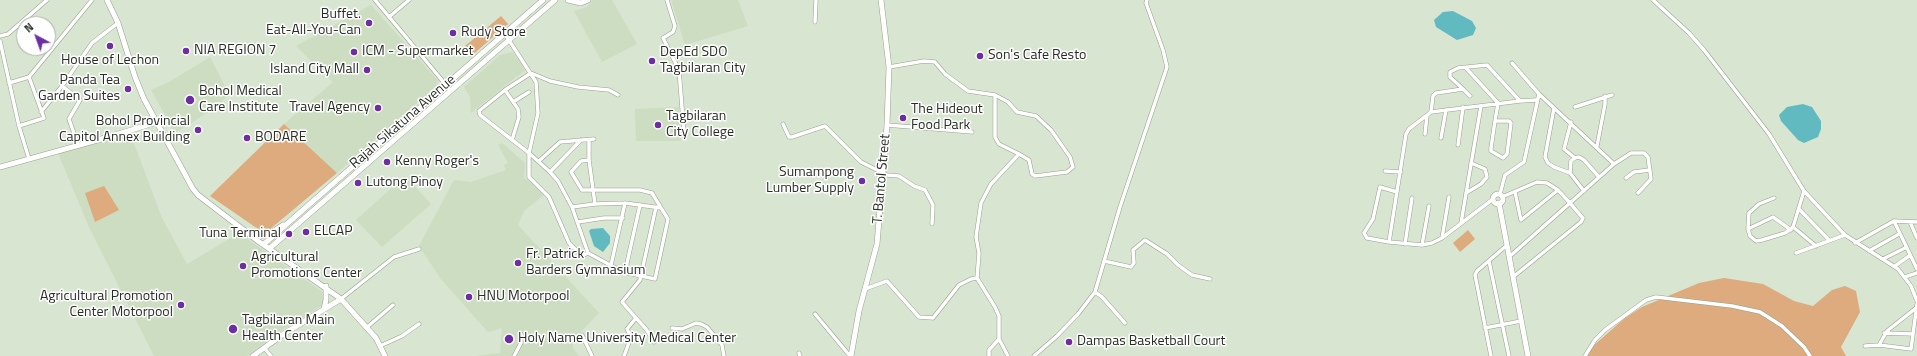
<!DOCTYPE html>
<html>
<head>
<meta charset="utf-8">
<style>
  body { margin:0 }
  #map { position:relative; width:1917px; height:356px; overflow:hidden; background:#d8e5d0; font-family:"Titillium Web",sans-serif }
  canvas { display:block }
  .north { position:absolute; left:16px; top:16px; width:40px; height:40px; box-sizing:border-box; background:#fff; border:1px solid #a9aba8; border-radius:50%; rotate:319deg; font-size:11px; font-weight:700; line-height:16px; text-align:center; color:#282d25 }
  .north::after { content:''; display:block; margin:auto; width:14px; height:18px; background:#6e2ea3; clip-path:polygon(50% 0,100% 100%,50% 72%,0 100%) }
</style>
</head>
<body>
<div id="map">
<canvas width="1917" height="356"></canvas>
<div class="north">N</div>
</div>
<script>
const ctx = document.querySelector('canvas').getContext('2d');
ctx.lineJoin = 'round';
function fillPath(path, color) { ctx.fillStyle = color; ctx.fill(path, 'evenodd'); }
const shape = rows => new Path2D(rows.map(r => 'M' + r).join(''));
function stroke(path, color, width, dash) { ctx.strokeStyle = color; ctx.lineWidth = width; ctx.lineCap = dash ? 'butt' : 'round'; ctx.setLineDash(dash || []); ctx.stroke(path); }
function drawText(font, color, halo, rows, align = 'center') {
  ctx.font = font + ' "Titillium Web",sans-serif'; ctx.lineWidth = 3; ctx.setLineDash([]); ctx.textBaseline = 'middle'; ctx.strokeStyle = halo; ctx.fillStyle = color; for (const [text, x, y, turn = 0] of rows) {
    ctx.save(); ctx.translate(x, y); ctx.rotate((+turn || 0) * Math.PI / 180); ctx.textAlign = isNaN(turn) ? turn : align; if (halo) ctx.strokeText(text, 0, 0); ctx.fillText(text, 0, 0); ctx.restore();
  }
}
const built = shape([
  [593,0,612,0,637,44,602,62,574,11,587,7],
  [671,0,738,0,748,26,685,45],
  [371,5,438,81,436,86,337,173,284,124,333,82,296,46],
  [513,52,525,70,471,113,470,97,464,87,500,55],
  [210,57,229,94,218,106,175,133,151,90,169,82],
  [679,107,681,141,636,141,635,109],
  [130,133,162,218,187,264,239,233,324,293,324,304,276,334,247,356,154,356,89,227,58,153],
  [502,143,525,163,524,178,539,187,545,194,524,211,518,225,599,313,573,340,573,348,579,356,476,356,500,353,502,328,488,332,441,279,419,246,454,180,471,182,506,170,504,165,508,163,498,145],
  [405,176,431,204,382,247,356,220]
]);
const green = shape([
  [501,16,508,24,470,57,465,46],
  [284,124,337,173,269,230,261,231,210,196],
  [104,186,119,210,95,222,85,193],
  [1468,230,1475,239,1460,252,1453,243],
  [1724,278,1763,284,1794,301,1813,306,1832,290,1845,286,1856,291,1860,312,1841,347,1846,356,1587,356,1593,346,1625,318,1642,307,1699,283]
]);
const water = shape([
  [1453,11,1472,21,1476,28,1473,35,1457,40,1436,27,1434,20,1443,12],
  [1803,104,1812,107,1821,121,1821,129,1818,137,1804,143,1798,140,1781,121,1779,115,1787,107],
  [603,228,610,236,610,243,603,252,594,246,589,231,591,229]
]);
const street = shape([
  [375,0,451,91],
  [667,0,675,26,673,32,663,38,679,70,684,133],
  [1653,0,1689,33,1704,50,1769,134,1804,191,1845,235,1898,269,1911,286,1917,301],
  [389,17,409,0],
  [815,22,816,0],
  [505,34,536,82,538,113,529,153,529,177,549,197,569,243,582,256,588,253],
  [0,36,8,34,47,0],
  [0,41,19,126,29,159],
  [1512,63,1539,94,1614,164],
  [889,67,924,61,935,62,945,74,968,91,995,95,1008,102,1017,112,1036,116,1051,130,1070,157,1073,167,1067,172,1035,176,1032,174,1029,160,1019,154],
  [1466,68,1498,103,1495,121,1491,148,1491,151,1503,158,1507,154,1511,123,1509,121,1495,121],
  [9,83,29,77,92,0],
  [1463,89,1470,96],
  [505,90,518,109,519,117,512,140],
  [1520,101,1536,100],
  [513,102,529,92],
  [1575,107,1612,95],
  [1554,108,1545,157,1548,163,1554,167,1570,173],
  [41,112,62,86],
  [1571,122,1564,149,1575,158],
  [783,124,789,137,792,137,825,126,861,162,887,175,899,176,914,186,925,190,933,205,932,224],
  [887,125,972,132],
  [19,126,44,118,29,77],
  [1425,134,1427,115],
  [1441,138,1446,110],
  [589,140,589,160,595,204],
  [78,145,69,119,80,100,62,86,92,43,118,23],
  [1458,145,1463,107],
  [1597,146,1605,104,1605,96],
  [589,160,581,161,571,172,582,190,640,190,652,193,661,208],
  [539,161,560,142,594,139],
  [1385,171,1401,172],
  [550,172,581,140],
  [1626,178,1634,172,1650,170],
  [1584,191,1570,173,1571,161,1575,158,1579,157,1584,160,1599,177],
  [1397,192,1380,187,1373,219,1364,233,1367,238,1389,242,1422,245,1432,243,1442,238,1493,199],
  [1515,192,1521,220,1558,190],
  [1466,193,1481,184,1487,177,1485,169,1471,163],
  [1500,194,1505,175,1524,162,1539,94],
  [1502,197,1537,182,1547,183,1558,190,1570,203,1509,257],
  [1774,198,1759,204,1749,213,1748,229,1750,236,1756,241,1762,240,1785,233,1793,227,1804,191],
  [572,207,588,253,623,272,655,279,668,219,661,208,625,203,595,204,572,207,558,181,550,172,529,153,480,115,479,111,505,90,531,73,550,81,578,87,609,90,618,95],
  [1799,209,1829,240],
  [1894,221,1917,269],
  [578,222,604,218,623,218],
  [1910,222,1917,238],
  [1461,223,1481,106],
  [1793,227,1816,246],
  [1748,229,1773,217,1791,230],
  [1442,238,1449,197],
  [1389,242,1406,134,1409,129,1431,112,1520,101,1487,65,1458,68,1450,72,1450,77,1463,89,1436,93,1433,96,1431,112],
  [1855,243,1894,221,1917,222],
  [1405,244,1412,198],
  [1422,245,1429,206],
  [1869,251,1899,234],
  [1796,253,1845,235],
  [1883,259,1905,248],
  [1104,261,1131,267,1134,263,1133,250,1145,240,1167,254,1178,265,1192,275,1210,279],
  [1489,261,1509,356],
  [611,265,625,203],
  [1895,266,1909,256],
  [625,272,640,205],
  [1513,277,1581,222,1583,218,1581,216,1570,203,1614,164,1631,153,1644,153,1648,157,1651,179,1638,193],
  [1905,277,1917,273],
  [977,278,995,307,999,316,999,339,1008,356],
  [865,289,887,281,919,317,933,318,959,285,971,279,977,278,979,253,976,237,981,203,991,184,1019,154,999,144,995,137,995,95],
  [1095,292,1102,297,1125,323],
  [341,299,394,257,419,249],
  [815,314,850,356],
  [636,318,646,329,654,342],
  [366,328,393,305],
  [672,328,682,329,696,323,701,324,707,327,722,345,724,356],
  [1485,328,1521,321],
  [1884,333,1913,334],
  [582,335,592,356],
  [1879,345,1887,331,1916,308],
  [380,346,402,336,419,324],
  [1865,346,1879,345,1911,349,1917,304],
  [264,348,271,356],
  [799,353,800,356],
  [514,356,521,343,521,334],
  [624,356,631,337,627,329,636,318,622,302,640,280,656,207],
  [989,356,989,350,999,339],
  [1034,356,1057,336,1078,314,1095,292,1120,207,1167,67,1163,50,1146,3,1147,0],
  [1491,356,1475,275,1477,271,1506,246],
  [1585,356,1595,340,1605,330,1646,300,1656,297,1732,306,1760,312,1782,326,1804,347,1810,356]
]);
const secondary = shape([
  [107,0,118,23,135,77,144,99,193,189,198,195,258,241,341,299,376,338,385,356],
  [568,0,581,3,588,0],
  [0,167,112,136,157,122],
  '1493 199a5 5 0 1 1 10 0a5 5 0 1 1-10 0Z',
  [1499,203,1528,356],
  [254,237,268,235,283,225],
  [264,244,543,0],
  [270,248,555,0],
  [324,309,326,300,326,286],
  [253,356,282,335,341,299],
  [851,356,859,311,877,244,887,125,889,67,881,0]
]);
const markers = [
  [369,23,4,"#6e2ea3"],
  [453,33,4,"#6e2ea3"],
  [110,46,4,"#6e2ea3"],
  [186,51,4,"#6e2ea3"],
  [354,52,4,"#6e2ea3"],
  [980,56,4,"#6e2ea3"],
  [652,61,4,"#6e2ea3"],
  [367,70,4,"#6e2ea3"],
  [128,89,4,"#6e2ea3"],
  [190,100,5,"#6e2ea3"],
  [378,108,4,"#6e2ea3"],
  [903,118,4,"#6e2ea3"],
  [658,125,4,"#6e2ea3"],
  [198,130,4,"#6e2ea3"],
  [247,138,4,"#6e2ea3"],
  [387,162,4,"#6e2ea3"],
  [862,181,4,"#6e2ea3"],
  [358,183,4,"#6e2ea3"],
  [306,232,4,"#6e2ea3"],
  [289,234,4,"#6e2ea3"],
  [518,263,4,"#6e2ea3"],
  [243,266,4,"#6e2ea3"],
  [469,297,4,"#6e2ea3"],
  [181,305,4,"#6e2ea3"],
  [233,329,5,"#6e2ea3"],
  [509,339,5,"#6e2ea3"],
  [1069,342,4,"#6e2ea3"]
];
const poiNames = [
  ["Buffet.",361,15,"right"],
  ["Eat-All-You-Can",361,31,"right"],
  ["Rudy Store",461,33],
  ["NIA REGION 7",194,51],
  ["ICM - Supermarket",362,52],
  ["DepEd SDO",660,53],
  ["Tagbilaran City",660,69],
  ["Son's Cafe Resto",988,56],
  ["House of Lechon",110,61,"center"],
  ["Island City Mall",359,70,"right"],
  ["Panda Tea",120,81,"right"],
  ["Garden Suites",120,97,"right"],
  ["Bohol Medical",199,92],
  ["Care Institute",199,108],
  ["Travel Agency",370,108,"right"],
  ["The Hideout",911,110],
  ["Food Park",911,126],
  ["Tagbilaran",666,117],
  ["City College",666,133],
  ["Bohol Provincial",190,122,"right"],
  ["Capitol Annex Building",190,138,"right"],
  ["BODARE",255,138],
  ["Kenny Roger's",395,162],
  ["Sumampong",854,173,"right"],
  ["Lumber Supply",854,189,"right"],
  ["Lutong Pinoy",366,183],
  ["ELCAP",314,232],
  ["Tuna Terminal",281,234,"right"],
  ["Fr. Patrick",526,255],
  ["Barders Gymnasium",526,271],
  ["Agricultural",251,258],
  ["Promotions Center",251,274],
  ["Agricultural Promotion",173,297,"right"],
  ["Center Motorpool",173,313,"right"],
  ["HNU Motorpool",477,297],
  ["Tagbilaran Main",242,321],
  ["Health Center",242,337],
  ["Holy Name University Medical Center",518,339],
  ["Dampas Basketball Court",1077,342]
];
const streetNames = [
  ["Rajah Sikatuna Avenue",403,122,-41],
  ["T. Bantol Street",882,179,-85]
];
fillPath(built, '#ccddc1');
fillPath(green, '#ddab7d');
fillPath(water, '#62bac1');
stroke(street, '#95a18d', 4.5);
stroke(secondary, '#95a18d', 6);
stroke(street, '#fff', 3.5);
stroke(secondary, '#fff', 5);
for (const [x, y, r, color] of markers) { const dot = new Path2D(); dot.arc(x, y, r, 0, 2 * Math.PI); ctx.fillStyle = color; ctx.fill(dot); stroke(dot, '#fff', 1.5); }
drawText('14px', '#282d25', '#fff', poiNames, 'left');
drawText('14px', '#282d25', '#fff', streetNames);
</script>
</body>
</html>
